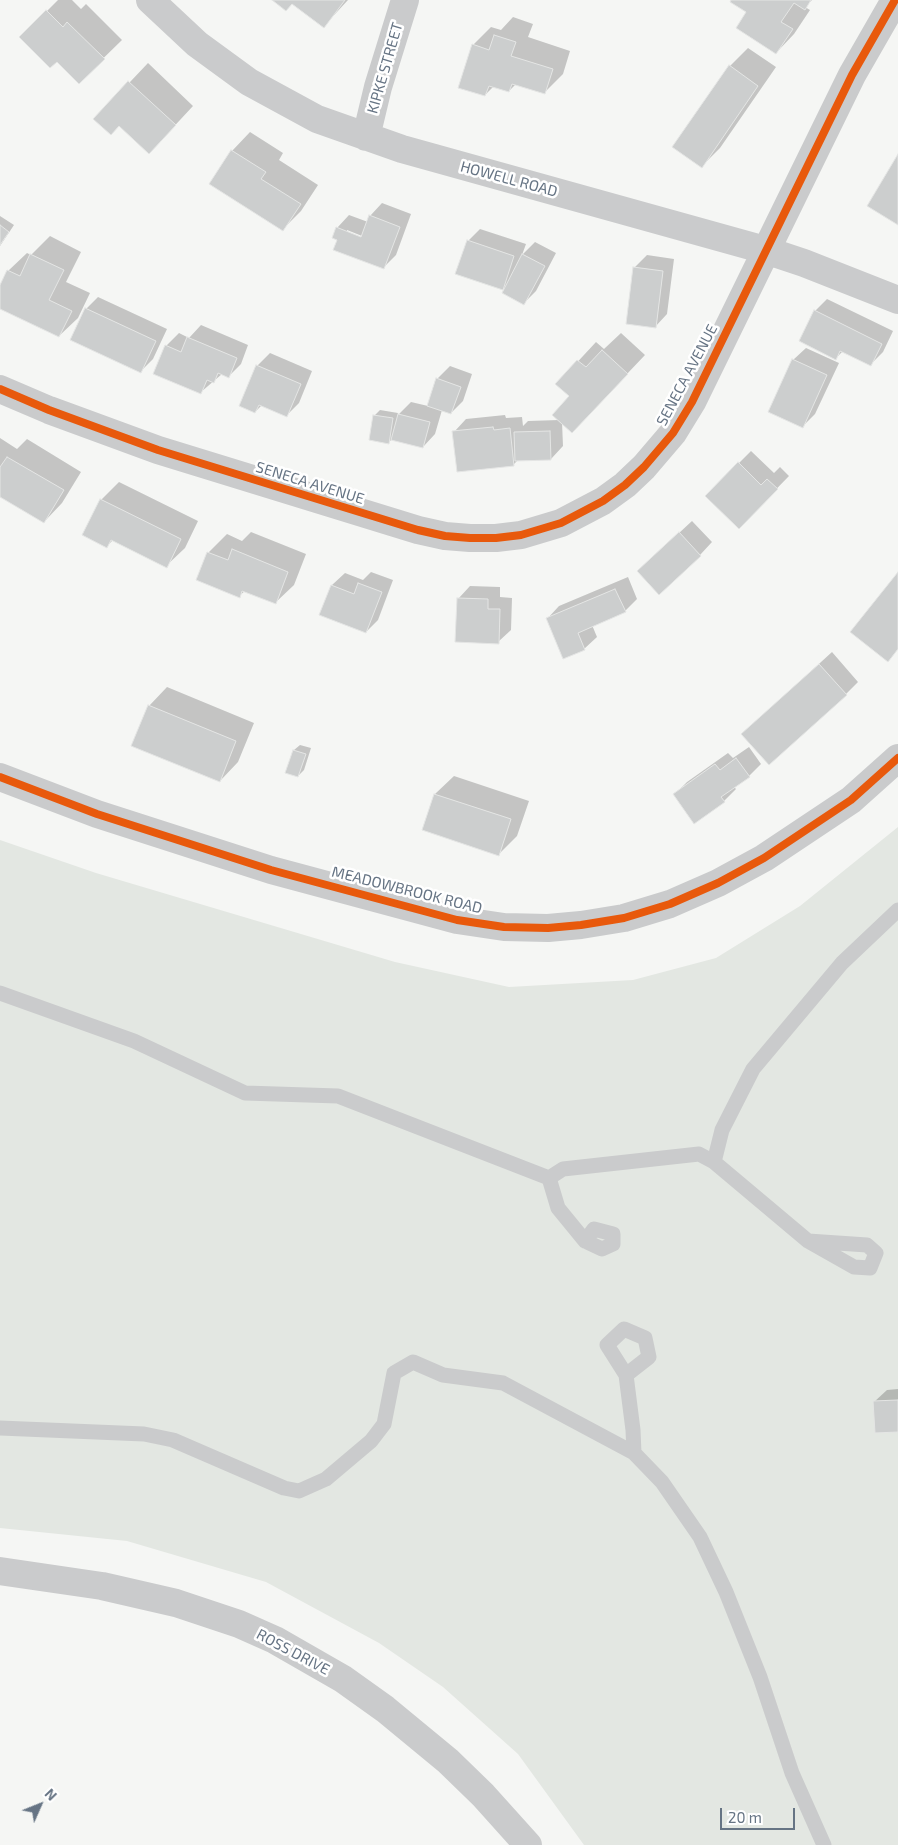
<!DOCTYPE html>
<html>
<head>
<meta charset="utf-8">
<style>
  body { margin:0 }
  #map { position:relative; width:898px; height:1845px; overflow:hidden; background:#f5f6f4; font-family:"Exo 2",sans-serif }
  canvas { display:block }
  .north { position:absolute; left:15px; top:1780px; width:50px; height:50px; -webkit-text-stroke:4px #fff; paint-order:stroke; rotate:46deg; font-size:14px; font-weight:700; line-height:20px; text-align:center; color:#667484 }
  .north::after { content:''; display:block; margin:auto; width:18px; height:22px; background:#667484; clip-path:polygon(50% 0,100% 100%,50% 72%,0 100%) }
  .scale { position:absolute; left:720px; top:1808px; width:75px; height:22px; box-sizing:border-box; border:2px solid #667484; border-top:0; padding-left:6px; font-size:15px; line-height:18px; white-space:nowrap; color:#667484; -webkit-text-stroke:4px #fff; paint-order:stroke }
</style>
</head>
<body>
<div id="map">
<canvas width="898" height="1845"></canvas>
<div class="north">N</div>
<div class="scale">20 m</div>
</div>
<script>
const ctx = document.querySelector('canvas').getContext('2d');
ctx.lineJoin = 'round';
function fillPath(path, color) { ctx.fillStyle = color; ctx.fill(path, 'evenodd'); }
const shape = rows => new Path2D(rows.map(r => 'M' + r).join(''));
function stroke(path, color, width, dash) { ctx.strokeStyle = color; ctx.lineWidth = width; ctx.lineCap = dash ? 'butt' : 'round'; ctx.setLineDash(dash || []); ctx.stroke(path); }
function drawText(font, color, halo, rows, align = 'center') {
  ctx.font = font + ' "Exo 2",sans-serif'; ctx.lineWidth = 5; ctx.setLineDash([]); ctx.textBaseline = 'middle'; ctx.strokeStyle = halo; ctx.fillStyle = color; for (const [text, x, y, turn = 0] of rows) {
    ctx.save(); ctx.translate(x, y); ctx.rotate((+turn || 0) * Math.PI / 180); ctx.textAlign = isNaN(turn) ? turn : align; if (halo) ctx.strokeText(text, 0, 0); ctx.fillText(text, 0, 0); ctx.restore();
  }
}
const green = shape([
  [898,827,898,1845,584,1845,518,1754,443,1687,379,1643,266,1582,127,1541,0,1528,0,840,96,873,395,962,509,987,633,980,716,958,800,906]
]);
const shadow = shape([
  [58,0,72,0,81,9,86,4,122,40,79,82,57,60,21,37],
  [275,0,348,0,324,26,293,3],
  [733,0,812,0,805,7,810,10,794,34,776,53,747,12],
  [513,17,533,24,528,37,570,51,563,74,544,93,516,84,509,91,494,86,485,95,473,45,491,27,501,30],
  [748,48,776,67,720,148,702,166,730,66],
  [148,63,193,106,167,134,95,119],
  [250,132,283,153,279,160,318,185,301,211,283,229,232,151],
  [382,203,411,214,396,255,383,268,339,239,337,228,349,215,368,222,370,216],
  [347,230,367,238,366,240,347,233],
  [0,216,14,225,0,246],
  [480,229,526,244,522,255,535,242,556,253,536,291,524,303,505,289,457,273,468,241],
  [50,236,81,252,66,282,90,293,78,318,59,336,0,307,0,288,8,271,27,253,31,255],
  [647,255,674,259,667,314,655,327,634,268],
  [98,297,167,329,153,359,141,371,86,309],
  [827,299,893,331,883,352,870,365,843,351,836,358,815,311],
  [201,325,248,345,241,364,229,376,222,374,201,392,155,374,166,346,179,333,189,338],
  [621,333,645,355,590,413,562,422,563,446,551,459,518,460,513,465,454,432,466,419,505,415,506,418,522,417,523,426,528,421,559,420,570,396,557,384,596,342,604,349],
  [806,348,839,363,815,414,802,427,793,360],
  [270,353,312,371,299,403,287,415,262,405,255,412,257,366],
  [450,366,472,374,463,401,451,413,442,410,435,434,423,447,392,439,389,442,374,416,380,410,398,413,398,415,411,402,428,406,437,379],
  [0,438,17,449,27,439,81,472,62,503,44,522,0,495],
  [751,451,774,473,780,467,789,476,751,515,739,463],
  [119,482,198,521,185,548,166,566,113,540,107,546,101,500],
  [692,521,712,542,700,555,651,559],
  [251,532,306,554,294,585,275,603,245,591,239,596,208,553,227,534,242,541],
  [371,572,393,580,378,620,366,632,321,615,332,585,345,573,363,580],
  [628,577,637,599,625,611,592,625,597,637,584,649,547,619,559,606],
  [470,586,500,587,500,597,512,598,511,630,498,642,458,599],
  [832,652,858,682,846,694,742,734],
  [167,687,254,723,238,762,220,781,149,706],
  [300,745,311,748,304,770,298,776,294,750],
  [749,747,761,764,749,776,734,787,736,789,724,801,675,794,687,782,728,753,733,758],
  [454,776,529,801,517,836,499,854,424,829,435,794],
  [898,1389,898,1430,874,1402,887,1390]
]);
const building = shape([
  [272,0,345,0,324,28,292,4,286,11,272,0],
  [731,0,811,0,805,10,794,3,781,22,793,29,776,54,736,28,746,12,730,2,731,0],
  [46,10,63,27,67,22,105,59,79,84,57,62,50,68,19,37,46,10],
  [494,35,516,42,511,56,553,69,545,94,512,84,509,92,489,86,485,96,458,88,472,44,489,50,494,35],
  [729,65,758,86,702,168,672,147,729,65],
  [128,81,176,125,149,154,119,126,111,135,93,119,128,81],
  [231,150,266,172,261,179,301,204,283,231,209,184,231,150],
  [898,154,898,225,867,206,898,154],
  [369,215,400,227,384,269,333,250,337,240,332,238,336,227,361,237,369,215],
  [0,225,9,232,0,245,0,225],
  [467,240,514,256,503,290,455,274,467,240],
  [30,254,64,270,49,300,72,311,59,337,0,309,0,285,7,270,20,276,30,254],
  [522,254,545,266,524,305,502,293,522,254],
  [633,267,663,271,656,328,626,324,633,267],
  [85,308,156,341,141,373,70,340,85,308],
  [814,310,882,344,871,366,840,351,836,360,799,341,814,310],
  [187,337,237,358,229,378,218,373,214,383,207,380,201,394,153,374,165,345,181,352,187,337],
  [602,350,628,374,572,433,552,415,569,396,555,384,577,360,586,367,602,350],
  [792,359,827,375,803,428,768,412,792,359],
  [256,365,301,384,287,417,259,405,255,413,239,406,256,365],
  [436,378,461,387,451,414,427,406,436,378],
  [398,414,430,422,423,448,391,440,398,414],
  [373,415,393,418,389,444,369,440,373,415],
  [493,427,494,430,510,428,514,466,457,472,452,431,493,427],
  [550,431,551,460,515,461,514,432,550,431],
  [7,457,64,490,44,523,0,497,0,467,7,457],
  [738,462,761,485,767,479,778,489,739,529,705,496,738,462],
  [100,499,181,539,167,568,111,540,107,548,82,535,100,499],
  [679,532,701,556,659,595,637,571,679,532],
  [232,549,288,572,276,604,242,591,240,598,196,580,207,552,228,560,232,549],
  [898,572,898,649,888,662,850,632,898,572],
  [358,583,382,592,366,633,319,615,331,585,354,594,358,583],
  [615,589,626,612,578,633,585,650,563,659,546,618,615,589],
  [457,598,488,599,488,609,500,609,499,644,455,642,457,598],
  [819,664,847,695,769,765,741,734,819,664],
  [148,705,236,741,220,782,131,746,148,705],
  [293,750,306,754,298,777,285,773,293,750],
  [736,758,750,777,721,797,725,802,694,824,673,794,715,764,720,770,736,758],
  [434,794,511,819,499,856,422,830,434,794],
  [898,1400,898,1432,875,1433,873,1401,898,1400]
]);
const lane = shape([
  [0,993,134,1041,245,1093,338,1096,549,1178],
  [585,1241,594,1229,613,1234,613,1244,602,1249,585,1241,558,1208,549,1178,563,1169,699,1154,714,1162],
  [808,1241,867,1245,876,1253,870,1268,854,1267,808,1241,714,1162,722,1130,753,1069,842,963,898,910],
  [0,1428,144,1434,173,1440,284,1488,299,1491,326,1479,371,1441,384,1424,394,1373,413,1362,443,1375,503,1383,634,1453,633,1430,626,1375,607,1345,624,1329,645,1338,649,1357,626,1375],
  [634,1453,662,1482,700,1537,726,1592,760,1677,792,1773,824,1845]
]);
const street = shape([
  [150,0,197,44,249,82,317,119,402,149,765,250,804,263,898,300],
  [366,137,378,87,405,0],
  [0,389,49,410,158,450,418,530,445,536,470,538,496,538,521,535,561,523,603,501,625,485,644,467,673,433,692,402,852,75,895,0],
  [0,777,97,814,271,870,457,920,504,927,548,928,581,925,624,918,670,904,718,883,764,858,851,800,898,758],
  [0,1571,102,1586,176,1603,239,1624,275,1640,343,1679,385,1709,448,1761,483,1795,528,1845]
]);
const cycleway = shape([
  [0,389,49,410,158,450,418,530,445,536,470,538,496,538,521,535,561,523,603,501,625,485,644,467,673,433,692,402,852,75,895,0],
  [0,777,97,814,271,870,457,920,504,927,548,928,581,925,624,918,670,904,718,883,764,858,851,800,898,758]
]);
const streetNames = [
  ["KIPKE STREET",385,68,-74],
  ["HOWELL ROAD",509,179,15],
  ["SENECA AVENUE",687,375,-62],
  ["SENECA AVENUE",310,483,17],
  ["MEADOWBROOK ROAD",407,890,14],
  ["ROSS DRIVE",293,1652,28]
];
fillPath(green, '#e3e7e2');
fillPath(shadow, '#0003');
fillPath(building, '#cccece');
stroke(building, '#e4e5e4', 1);
stroke(lane, '#cacbcc', 15);
stroke(street, '#cacbcc', 28);
stroke(cycleway, '#e8590c', 8);
drawText('15px', '#667484', '#fff', streetNames);
</script>
</body>
</html>
